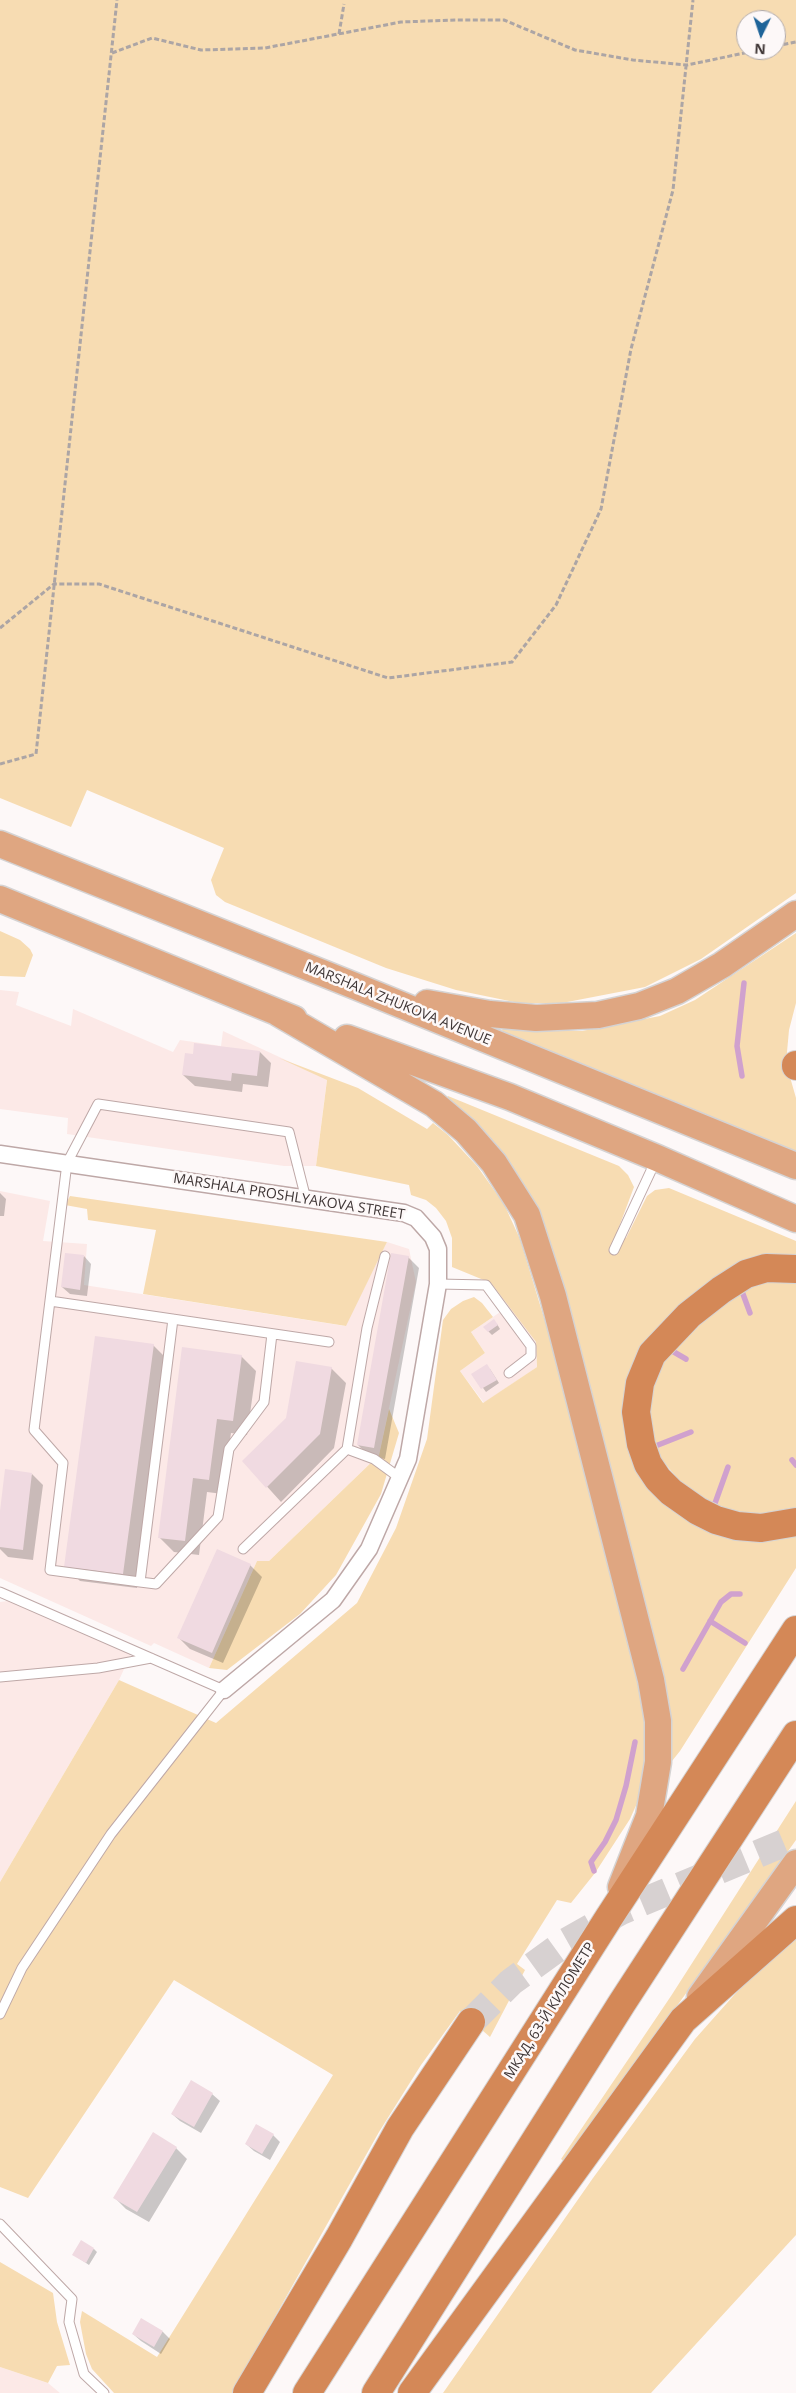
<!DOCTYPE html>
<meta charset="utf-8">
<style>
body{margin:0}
#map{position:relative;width:796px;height:2393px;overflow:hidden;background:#fdf8f8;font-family:"Open Sans",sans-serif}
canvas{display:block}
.north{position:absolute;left:736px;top:10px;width:50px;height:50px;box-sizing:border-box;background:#fdf8f8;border:1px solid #b1aaaa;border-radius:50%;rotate:184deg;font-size:14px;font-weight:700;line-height:20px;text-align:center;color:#3f3636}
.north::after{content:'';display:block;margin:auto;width:18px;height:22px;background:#1f6499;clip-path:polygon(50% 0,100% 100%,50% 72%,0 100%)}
</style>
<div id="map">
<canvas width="796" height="2393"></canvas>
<div class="north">N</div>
</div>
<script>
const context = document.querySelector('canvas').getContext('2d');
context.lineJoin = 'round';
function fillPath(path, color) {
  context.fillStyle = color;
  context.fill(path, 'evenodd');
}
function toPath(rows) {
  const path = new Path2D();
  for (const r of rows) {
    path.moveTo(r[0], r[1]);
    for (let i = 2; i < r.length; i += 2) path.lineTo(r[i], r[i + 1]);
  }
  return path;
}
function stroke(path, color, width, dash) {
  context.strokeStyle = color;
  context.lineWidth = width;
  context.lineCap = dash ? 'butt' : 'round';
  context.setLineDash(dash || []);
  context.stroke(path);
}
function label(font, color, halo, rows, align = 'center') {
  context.font = font + ' "Open Sans",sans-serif';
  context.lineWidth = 5;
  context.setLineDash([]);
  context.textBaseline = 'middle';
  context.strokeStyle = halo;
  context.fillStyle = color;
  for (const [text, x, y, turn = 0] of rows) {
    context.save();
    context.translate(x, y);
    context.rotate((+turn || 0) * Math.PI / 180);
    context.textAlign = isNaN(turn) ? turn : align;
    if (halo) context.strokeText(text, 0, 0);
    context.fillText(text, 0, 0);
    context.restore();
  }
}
fillPath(toPath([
 [0,990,19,992,16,1005,71,1026,73,1009,173,1052,180,1040,221,1046,223,1031,327,1079,316,1166,284,1166,67,1134,68,1118,0,1109],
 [0,1191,50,1201,43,1241,87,1244,84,1285,345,1326,387,1242,409,1249,416,1282,379,1455,269,1561,257,1561,209,1668,154,1643,151,1646,0,1578],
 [509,1306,536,1342,537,1367,484,1403,460,1371,485,1353,471,1332],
 [8,1601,131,1654,119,1680,0,1882,0,1602],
 [0,2367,48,2383,60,2393,0,2393]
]), '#fce9e7');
fillPath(toPath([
 [0,0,796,0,796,893,701,959,645,987,562,1003,519,1003,456,990,386,968,225,902,216,895,211,880,224,848,87,790,71,827,0,798],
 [746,20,776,20,776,50,746,50],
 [0,931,20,940,30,949,33,955,25,977,0,976],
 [796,933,796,1003,789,1030,787,1052,788,1070,796,1098,796,1155,502,1031,504,1025,541,1030,582,1031,660,1016,695,1000],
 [279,1058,358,1088,427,1129,433,1123,448,1135,477,1166,504,1204,520,1239,565,1387,647,1717,648,1751,638,1801,630,1819,595,1873,571,1903,557,1900,517,1964,525,1970,490,2037,460,2011,421,2065,379,2132,232,2393,114,2393,92,2369,86,2354,80,2322,82,2311,157,2357,333,2075,174,1980,28,2198,0,2187,0,1882,119,1680,216,1723,357,1603,396,1528,427,1439,443,1320,451,1309,463,1301,474,1297,482,1303,493,1317,471,1332,485,1353,460,1371,483,1403,537,1367,536,1342,491,1283,452,1267,452,1238,446,1221,436,1208,426,1200,411,1195,409,1185,316,1166,327,1080],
 [448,1096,619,1166,628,1175,634,1187,616,1235,626,1238,647,1196,655,1190,669,1188,796,1241,796,1257,644,1349,651,1487,796,1534,796,1568,680,1751,672,1761,565,1300,446,1100],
 [70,1196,387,1242,346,1326,143,1294,156,1230,88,1220,87,1209,65,1205],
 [762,1279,796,1279,796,1514,784,1518,728,1513,698,1497,678,1479,662,1460,652,1437,648,1406,652,1385,662,1359,694,1321],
 [389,1409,399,1433,381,1494,336,1575,300,1614,227,1670,209,1668,257,1561,269,1561,379,1455],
 [796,1801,796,1840,565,2162,561,2159,671,1996],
 [796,1938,796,2235,651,2393,443,2393,593,2178,695,2039,735,1994,777,1953],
 [0,2262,53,2293,57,2322,70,2365,57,2366,48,2383,0,2367]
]), '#f7dcb2');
fillPath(toPath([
 [260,1052,271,1063,268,1087,243,1084,242,1092,195,1086,183,1075],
 [0,1193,6,1199,4,1216,0,1216],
 [84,1256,91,1264,87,1296,70,1294,62,1287],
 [408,1257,419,1268,385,1459,369,1456,358,1445],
 [497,1324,500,1329,492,1335,488,1331],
 [153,1345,168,1360,137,1588,80,1581,65,1566],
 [241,1356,256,1371,247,1435,231,1433,223,1494,207,1492,199,1555,174,1552,159,1537],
 [331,1368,346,1383,334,1448,281,1502,244,1461,287,1418],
 [490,1369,499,1383,486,1392,473,1374],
 [32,1474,43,1485,33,1560,8,1557,0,1549,0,1521],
 [217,1551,250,1565,262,1577,223,1663,190,1649,179,1638],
 [212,2094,220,2101,201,2133,180,2121,172,2114],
 [273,2135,280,2142,270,2160,254,2151,246,2144],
 [176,2148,187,2159,149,2222,126,2209,115,2198],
 [94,2249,97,2252,89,2265,74,2255],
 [142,2320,163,2332,170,2339,161,2354,141,2341,133,2334]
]), '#0003');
stroke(toPath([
 [742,1076,737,1046,744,983],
 [740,1286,750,1313],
 [667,1348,686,1359],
 [658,1445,691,1432],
 [792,1460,796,1465],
 [714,1506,728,1467],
 [710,1621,745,1643],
 [683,1669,721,1602,731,1594,740,1594],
 [594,1871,591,1862,605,1842,616,1820,626,1786,635,1742]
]), '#d0a1ce', 5.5);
fillPath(toPath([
 [194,1043,260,1051,257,1076,232,1073,231,1081,182,1075,185,1053,193,1054],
 [65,1253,84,1255,80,1290,61,1287],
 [391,1253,409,1256,374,1448,357,1445],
 [494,1319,498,1325,488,1332,483,1327],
 [95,1336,154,1344,123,1574,64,1567],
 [182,1347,242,1355,233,1421,217,1419,209,1480,193,1478,185,1541,158,1538],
 [296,1361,332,1367,320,1434,266,1488,242,1461,286,1418],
 [487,1364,497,1380,481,1389,471,1374],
 [5,1469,32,1473,23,1550,0,1547,0,1511],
 [217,1549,251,1564,212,1653,177,1638],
 [191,2080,213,2093,194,2127,171,2114],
 [256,2124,274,2134,262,2154,245,2144],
 [153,2132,177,2147,137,2212,113,2198],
 [81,2240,94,2248,86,2263,72,2255],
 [141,2318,163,2331,154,2347,132,2334]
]), '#f0dae1');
stroke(toPath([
 [471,2022,511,1982,566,1942,621,1911,796,1838]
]), '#d7d1d1', 28, [28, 14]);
const service = toPath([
 [614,1250,656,1160],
 [438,1284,486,1285,531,1346,531,1356,509,1373],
 [50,1301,329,1342],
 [173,1319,140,1582,50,1570,63,1463,34,1430,67,1163,98,1104,289,1132,306,1199],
 [347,1449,367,1328,385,1256],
 [243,1549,347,1449,374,1459,400,1478],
 [140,1582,156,1584,218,1517,229,1449,264,1402,272,1334],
 [0,1592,224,1690,111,1834,22,1968,0,2014],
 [0,1677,98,1668,151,1658],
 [0,2224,72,2299,69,2322,84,2374,104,2393]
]);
const minor = toPath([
 [0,1154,404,1213,416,1218,433,1237,438,1249,438,1284,408,1459,369,1549,333,1600,224,1690]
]);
const primary = toPath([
 [0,844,355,986,796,1166],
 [0,899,294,1019],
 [427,1003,490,1014,536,1018,598,1015,639,1006,677,991,722,965,796,914],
 [278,1013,434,1104,466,1131,494,1163,527,1215,553,1296,651,1680,658,1721,658,1762,649,1816,621,1887],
 [347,1038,510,1097,657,1158,796,1219],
 [700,1997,796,1863]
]);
const trunk = toPath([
 [796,1065,796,1066],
 [796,1269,766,1268,746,1274,721,1290,689,1315,652,1354,640,1383,636,1412,641,1444,648,1464,658,1479,671,1492,698,1511,716,1520,737,1526,761,1528,796,1522],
 [247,2393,339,2238,400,2128,471,2022],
 [307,2393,608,1919,796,1630],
 [376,2393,622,2003,796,1735],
 [412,2393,683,2020,796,1920]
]);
stroke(service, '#bea8a7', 11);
stroke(minor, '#bea8a7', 19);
stroke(primary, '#d5d3d3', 29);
stroke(trunk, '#d5d3d3', 30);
stroke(toPath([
 [339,34,344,4],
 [776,46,796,42],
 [112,53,152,38,201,50,265,48,401,22,456,20,504,20,575,50,633,60,687,65,759,50],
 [0,628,54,584,99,584,388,678,512,662,556,605,601,509,631,349,673,190,693,0],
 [0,764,36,754,117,0]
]), '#aca5a5', 3, [5, 2.5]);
stroke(service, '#fff', 9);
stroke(minor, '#fff', 16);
stroke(primary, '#dfa681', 26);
stroke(trunk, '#d48857', 28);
label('14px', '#3f3636', '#fdf8f8', [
 ["MARSHALA ZHUKOVA AVENUE",398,1004,22],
 ["MARSHALA PROSHLYAKOVA STREET",289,1197,9],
 ["МКАД, 63-Й КИЛОМЕТР",550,2011,-58]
]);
</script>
